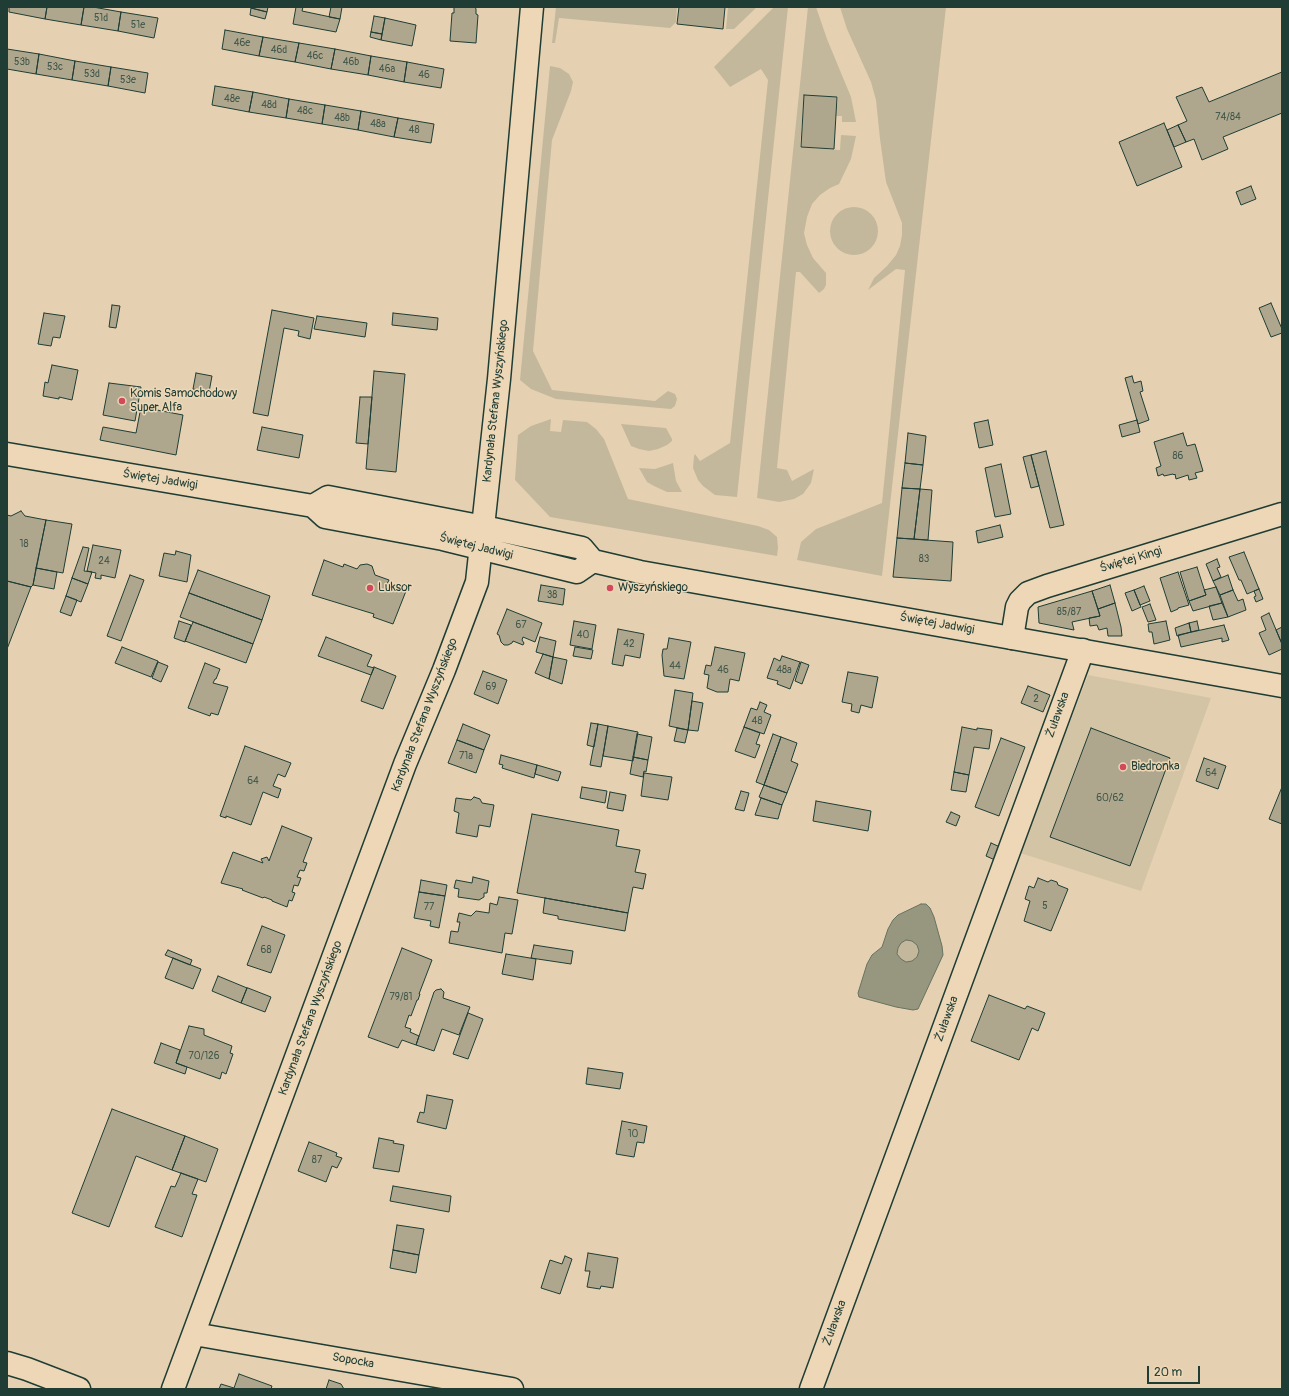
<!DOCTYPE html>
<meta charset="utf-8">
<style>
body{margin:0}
#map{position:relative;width:1289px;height:1396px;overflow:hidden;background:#e5d1b1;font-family:Pangolin,sans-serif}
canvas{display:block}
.frame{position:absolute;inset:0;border:8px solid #1f3d34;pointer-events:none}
.scale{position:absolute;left:1147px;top:1366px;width:53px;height:18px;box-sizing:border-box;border:2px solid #1f3d34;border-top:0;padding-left:5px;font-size:12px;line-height:14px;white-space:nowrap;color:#1f3d34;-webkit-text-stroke:3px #edd7b6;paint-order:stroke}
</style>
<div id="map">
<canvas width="1289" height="1396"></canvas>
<div class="frame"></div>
<div class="scale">20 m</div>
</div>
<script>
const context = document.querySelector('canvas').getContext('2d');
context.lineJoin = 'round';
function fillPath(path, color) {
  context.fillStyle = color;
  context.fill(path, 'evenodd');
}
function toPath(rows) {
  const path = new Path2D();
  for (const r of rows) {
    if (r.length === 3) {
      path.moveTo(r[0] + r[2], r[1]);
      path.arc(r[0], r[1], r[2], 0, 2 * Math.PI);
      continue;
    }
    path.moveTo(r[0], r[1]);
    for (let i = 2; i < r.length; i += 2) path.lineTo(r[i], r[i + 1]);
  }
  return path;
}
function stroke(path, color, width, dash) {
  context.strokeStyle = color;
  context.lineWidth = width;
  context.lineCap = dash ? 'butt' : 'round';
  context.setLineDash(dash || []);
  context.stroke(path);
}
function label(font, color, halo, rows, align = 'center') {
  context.font = font + ' Pangolin,sans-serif';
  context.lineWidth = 3;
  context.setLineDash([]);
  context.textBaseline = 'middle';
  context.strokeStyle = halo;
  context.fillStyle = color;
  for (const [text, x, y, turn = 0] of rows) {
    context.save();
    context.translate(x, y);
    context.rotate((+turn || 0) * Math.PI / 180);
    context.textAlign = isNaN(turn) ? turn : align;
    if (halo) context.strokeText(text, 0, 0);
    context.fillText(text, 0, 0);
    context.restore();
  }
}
fillPath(toPath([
 [1088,675,1211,698,1141,891,1020,853]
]), '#d4c4a6');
fillPath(toPath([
 [556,7,677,7,676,22,670,28,559,18,555,43,552,43],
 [728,7,757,7,734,29,726,29],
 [774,7,788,7,737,497,715,495,703,486,698,480,693,468,694,456,695,454,700,461,730,443,768,80,761,69,730,87,714,67],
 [808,7,816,7,827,39,851,97,856,122,842,122,842,116,836,116,838,97,804,95,800,147,840,150,841,135,856,136,851,159,839,184,830,188,820,195,812,204,807,217,804,233,807,245,813,258,826,273,826,285,824,289,819,293,800,272,796,272,777,468,787,470,792,481,814,469,811,483,803,494,794,499,779,502,757,498],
 [840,7,946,7,882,576,797,560,801,542,816,529,882,503,905,270,896,269,868,290,874,278,887,266,896,255,900,246,902,235,902,223,886,182,880,139,876,100,871,82,847,29],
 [550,66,560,68,569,74,573,82,571,91,552,140,533,351,552,390,655,401,668,391,675,394,677,399,675,406,671,409,556,399,531,389,520,380],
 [854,231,24],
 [551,419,550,431,561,432,563,420,587,422,596,429,604,439,628,499,758,526,769,530,777,537,778,548,777,556,550,517,515,480,518,435,531,426],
 [621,424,666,428,672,439,672,441,667,445,658,449,649,451,639,449,631,446],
 [673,463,676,481,682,492,667,492,654,486,647,482,639,468,655,469],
 [908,951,11]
]), '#c4b89c');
const water = toPath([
 [921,904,926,904,930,908,934,917,942,946,943,955,918,1009,913,1010,896,1007,859,997,858,993,867,964,872,955,882,947,888,929,893,920,898,915,921,904],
 [906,940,912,941,917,945,919,951,917,957,912,961,906,962,901,959,897,954,898,948,901,943,906,940]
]);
fillPath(water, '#97967f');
stroke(water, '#677261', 1);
const building = toPath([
 [9,7,47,7,45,19,9,12,9,7],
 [47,7,84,7,81,25,45,19,47,7],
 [84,7,93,7,121,12,118,31,81,25,84,7],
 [252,7,268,7,267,12,251,8,252,7],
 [296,7,303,7,302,11,340,19,336,32,293,24,296,7],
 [331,7,342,7,340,19,329,17,331,7],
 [454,7,475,7,476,9,476,14,478,15,476,43,450,41,452,13,454,13,454,7],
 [679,7,725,7,723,29,677,24,679,7],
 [251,8,267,12,265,19,250,15,251,8],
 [121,12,158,18,154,38,118,31,121,12],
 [374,16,385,18,382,34,371,32,374,16],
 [385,18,416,25,412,46,381,40,385,18],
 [225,30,263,37,259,56,222,49,225,30],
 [371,32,382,34,381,40,370,37,371,32],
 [263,37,299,43,295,62,259,56,263,37],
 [299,43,335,49,331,69,295,62,299,43],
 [7,49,39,54,36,74,7,69,7,49],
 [335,49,371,56,368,75,331,69,335,49],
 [39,54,75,61,72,80,36,74,39,54],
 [371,56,407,62,404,82,368,75,371,56],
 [75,61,111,67,108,86,72,80,75,61],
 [407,62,444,69,441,88,404,82,407,62],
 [111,67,148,73,145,93,108,86,111,67],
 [1282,72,1282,113,1223,137,1228,149,1202,160,1194,139,1186,142,1178,125,1187,121,1176,97,1202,87,1209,102,1282,72],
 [215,86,253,92,249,112,212,105,215,86],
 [253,92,289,99,286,118,249,112,253,92],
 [804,95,837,97,834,149,801,147,804,95],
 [289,99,325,105,322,124,286,118,289,99],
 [325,105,361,111,358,130,322,124,325,105],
 [361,111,398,118,394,137,358,130,361,111],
 [398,118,434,124,431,143,394,137,398,118],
 [1164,123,1182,167,1137,186,1119,142,1164,123],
 [1178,125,1186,142,1174,147,1167,130,1178,125],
 [1251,186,1256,199,1241,205,1236,192,1251,186],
 [1271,303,1282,329,1282,333,1271,337,1259,308,1271,303],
 [112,305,120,306,116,328,109,327,112,305],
 [272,310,314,318,310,339,298,336,299,331,284,328,268,416,253,413,272,310],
 [44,313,65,316,60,338,53,337,51,346,38,344,44,313],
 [393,313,438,318,437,330,392,325,393,313],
 [317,316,367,323,365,337,314,329,317,316],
 [52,365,78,370,72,400,59,397,59,399,43,396,45,382,48,383,52,365],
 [374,371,405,374,396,472,366,469,374,371],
 [196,373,212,376,209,392,193,389,196,373],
 [1132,376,1134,383,1141,381,1143,391,1140,392,1149,420,1138,424,1125,378,1132,376],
 [109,383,141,387,135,421,103,415,109,383],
 [360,397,372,397,368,444,356,443,360,397],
 [141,407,183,415,176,455,100,440,103,427,136,433,141,407],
 [988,420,993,445,979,448,974,423,988,420],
 [1137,420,1140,432,1122,437,1119,425,1137,420],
 [262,427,303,435,299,458,257,450,262,427],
 [908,433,926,436,923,465,905,463,908,433],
 [1183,433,1187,446,1195,444,1203,471,1195,473,1197,478,1189,480,1188,475,1176,479,1175,474,1174,475,1173,474,1164,476,1163,474,1158,476,1156,468,1161,466,1154,442,1183,433],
 [1046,451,1064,525,1050,528,1031,455,1046,451],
 [1031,455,1039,486,1031,488,1023,457,1031,455],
 [905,463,923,465,920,489,902,488,905,463],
 [1001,464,1011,514,995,517,985,468,1001,464],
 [902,488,920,489,914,539,897,538,902,488],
 [920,489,932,490,928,540,914,539,920,489],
 [21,511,25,516,46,520,33,585,31,587,7,581,7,515,11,516,21,511],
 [46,520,72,524,63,573,36,568,46,520],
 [1000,525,1003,537,978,543,976,531,1000,525],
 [897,538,953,542,951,581,893,577,897,538],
 [93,545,121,550,115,578,101,575,101,579,95,578,96,573,87,571,93,545],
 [83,547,89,548,84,571,92,572,88,584,72,578,83,547],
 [176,551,191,555,187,582,159,576,164,553,175,555,176,551],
 [1244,552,1259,589,1247,594,1241,580,1239,580,1229,557,1244,552],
 [1217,559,1220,567,1217,568,1221,577,1213,581,1206,564,1217,559],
 [324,560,343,567,344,564,357,569,360,565,367,564,372,566,375,575,389,580,387,584,406,591,393,624,373,617,374,614,312,595,324,560],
 [1197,567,1206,595,1189,601,1180,572,1197,567],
 [36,568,57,572,54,589,33,585,36,568],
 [198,570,270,596,262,620,189,593,198,570],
 [1178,572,1189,605,1178,608,1178,609,1171,612,1160,578,1178,572],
 [130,575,144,580,121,641,107,636,130,575],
 [1228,575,1233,590,1220,595,1213,581,1228,575],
 [72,578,88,584,81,602,66,596,72,578],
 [7,581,31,587,7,649,7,581],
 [541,585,565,589,563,605,538,601,541,585],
 [1110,585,1115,603,1098,609,1092,591,1110,585],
 [1144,586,1150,601,1140,605,1134,590,1144,586],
 [1216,587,1222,603,1193,611,1189,601,1206,595,1204,590,1216,587],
 [1259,589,1263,599,1256,602,1254,597,1256,596,1254,591,1259,589],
 [1134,590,1141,607,1132,611,1125,593,1134,590],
 [1233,590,1238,601,1243,599,1246,610,1228,617,1220,595,1233,590],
 [1092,591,1100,616,1072,622,1074,630,1039,623,1038,607,1092,591],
 [189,593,262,620,253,644,180,617,189,593],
 [66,596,77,600,71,616,60,612,66,596],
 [1115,603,1121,627,1122,636,1108,636,1107,628,1099,630,1097,625,1090,626,1089,618,1100,616,1098,609,1115,603],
 [1222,603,1228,617,1213,620,1209,606,1222,603],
 [1150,604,1156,620,1148,622,1142,607,1150,604],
 [507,609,542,623,535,642,523,637,522,640,524,643,523,645,513,641,512,643,508,645,504,645,501,642,499,635,497,634,507,609],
 [1269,613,1282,644,1282,649,1269,655,1259,633,1266,630,1261,617,1269,613],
 [179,621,191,625,185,642,174,638,179,621],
 [574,621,596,625,592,649,570,645,574,621],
 [1166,621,1170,640,1154,644,1152,632,1149,632,1148,624,1166,621],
 [1197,621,1199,630,1191,632,1189,623,1197,621],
 [193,622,253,644,246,663,185,641,193,622],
 [1189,623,1191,632,1177,636,1175,628,1189,623],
 [1224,625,1229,640,1222,642,1222,638,1181,647,1178,635,1224,625],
 [1282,627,1282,644,1276,630,1282,627],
 [618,629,644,634,640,658,625,655,623,666,612,664,618,629],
 [326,637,372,655,367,666,374,668,371,675,318,656,326,637],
 [540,637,556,641,553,657,536,652,540,637],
 [669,638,691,642,684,679,664,676,662,655,663,649,667,649,669,638],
 [122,647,158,661,151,677,115,663,122,647],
 [575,647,593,650,591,659,573,656,575,647],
 [715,647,745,653,739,681,730,679,728,692,717,692,707,688,709,675,704,674,706,665,711,666,715,647],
 [543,654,553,657,549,679,535,673,543,654],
 [782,656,800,662,790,689,777,684,778,681,767,678,774,658,780,661,782,656],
 [553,657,567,660,562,684,549,679,553,657],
 [158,662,168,666,161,682,152,678,158,662],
 [801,662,809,665,802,684,795,681,801,662],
 [205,663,220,669,216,679,215,679,213,683,228,687,218,715,211,713,210,716,188,708,205,663],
 [374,667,396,676,383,709,361,701,374,667],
 [483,671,507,680,498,704,474,694,483,671],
 [848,672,878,677,872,708,861,705,859,713,851,711,852,704,842,702,848,672],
 [1028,686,1050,695,1043,712,1021,703,1028,686],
 [675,690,693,693,688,730,669,726,675,690],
 [692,701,703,703,698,731,688,730,692,701],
 [760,702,767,705,764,712,771,715,764,734,744,727,751,708,757,710,760,702],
 [591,723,598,724,594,747,587,745,591,723],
 [463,724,490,735,484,750,457,740,463,724],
 [598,724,608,726,601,767,590,765,598,724],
 [608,726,638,732,633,761,603,756,608,726],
 [744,727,760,733,756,744,760,745,755,758,735,751,744,727],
 [962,727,977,730,977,728,992,730,989,749,974,747,969,775,954,772,962,727],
 [677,728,688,730,685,743,674,741,677,728],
 [1091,728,1170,758,1130,866,1050,837,1091,728],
 [637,734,652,737,648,760,633,757,637,734],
 [773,734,781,737,764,785,756,782,773,734],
 [781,737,797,743,791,761,798,764,787,793,764,785,781,737],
 [1001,738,1025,747,999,816,975,807,1001,738],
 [457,740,484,750,476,773,448,763,457,740],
 [245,746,291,763,285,777,278,774,273,786,281,789,278,798,263,792,251,825,226,816,226,818,220,816,245,746],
 [501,755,537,765,534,778,502,768,503,765,499,764,501,755],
 [633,757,648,760,646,772,644,771,643,777,630,774,633,757],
 [1204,758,1226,766,1218,789,1196,781,1204,758],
 [537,765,561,772,558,781,535,774,537,765],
 [954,772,969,775,966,792,951,790,954,772],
 [644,773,672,777,668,800,641,796,644,773],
 [764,785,787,793,782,805,759,797,764,785],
 [582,787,607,791,605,803,580,798,582,787],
 [1282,787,1282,824,1269,819,1282,787],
 [741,791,749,793,744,811,735,809,741,791],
 [610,792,626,795,623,811,607,808,610,792],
 [474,797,480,799,482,803,494,805,490,827,479,825,477,837,456,833,459,813,454,811,456,798,471,800,474,797],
 [761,798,782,805,778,819,755,815,761,798],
 [816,801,871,811,868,831,813,821,816,801],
 [951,812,960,816,956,826,946,822,951,812],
 [532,814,619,830,616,846,640,850,635,872,646,874,643,889,633,887,628,913,517,893,532,814],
 [282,826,312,838,303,862,307,863,304,871,300,870,297,877,301,878,298,886,294,885,292,892,295,893,292,901,289,900,287,907,272,901,272,900,264,897,263,898,242,890,243,889,221,883,233,852,263,863,261,859,267,857,269,861,282,826],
 [991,843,1000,847,995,860,986,856,991,843],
 [473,877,489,881,487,893,484,893,484,897,479,900,458,897,459,889,454,888,456,880,472,883,473,877],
 [1038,878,1048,882,1051,880,1057,882,1058,885,1068,889,1051,931,1024,921,1030,901,1025,899,1029,886,1034,888,1038,878],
 [421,880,447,885,445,896,419,892,421,880],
 [419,892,445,896,439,928,430,926,431,921,414,918,419,892],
 [499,897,518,900,512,934,505,933,502,953,449,943,451,931,458,932,460,922,457,922,459,913,471,916,476,911,489,913,490,903,497,905,499,897],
 [545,898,628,913,625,931,558,919,558,916,543,913,545,898],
 [262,926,285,935,271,973,247,965,262,926],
 [534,945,573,951,571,964,531,958,534,945],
 [402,948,432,960,419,994,420,994,418,1000,417,1000,411,1016,409,1015,405,1027,411,1029,410,1032,419,1036,416,1045,402,1040,398,1048,368,1037,402,948],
 [168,950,192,960,190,965,165,955,168,950],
 [506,954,536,959,533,980,502,974,506,954],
 [173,958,201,969,193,989,165,978,173,958],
 [218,976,247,988,241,1003,212,991,218,976],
 [247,988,248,988,271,997,265,1012,241,1003,247,988],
 [441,989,444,992,443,998,470,1007,459,1035,442,1029,434,1051,416,1045,434,992,436,990,441,989],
 [989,995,1025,1009,1027,1006,1045,1013,1038,1031,1032,1028,1019,1060,971,1041,989,995],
 [468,1013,483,1019,468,1059,453,1054,468,1013],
 [189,1026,204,1029,204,1035,232,1046,230,1053,233,1054,226,1074,222,1072,220,1079,176,1063,189,1026],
 [161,1043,180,1050,176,1063,187,1067,185,1074,154,1063,161,1043],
 [588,1068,623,1073,620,1089,586,1084,588,1068],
 [427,1095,453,1100,446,1129,417,1122,420,1112,424,1113,427,1095],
 [112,1109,185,1136,172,1170,136,1156,109,1227,72,1213,112,1109],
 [622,1121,647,1126,644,1143,637,1142,634,1157,616,1154,622,1121],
 [185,1136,218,1149,206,1182,172,1170,185,1136],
 [379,1138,394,1141,393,1143,404,1145,399,1172,373,1168,379,1138],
 [309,1142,337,1153,336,1156,342,1158,337,1168,332,1166,326,1182,298,1171,309,1142],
 [181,1173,198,1179,192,1194,197,1195,182,1237,155,1227,171,1186,175,1187,181,1173],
 [393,1186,451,1196,449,1212,390,1201,393,1186],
 [397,1225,424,1229,419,1255,393,1250,397,1225],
 [393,1250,419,1255,416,1273,390,1268,393,1250],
 [588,1253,618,1258,613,1288,601,1286,600,1289,587,1287,590,1271,585,1271,588,1253],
 [565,1256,572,1259,560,1294,541,1288,550,1260,562,1264,565,1256],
 [239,1374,272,1386,271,1389,219,1389,221,1384,234,1388,239,1374],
 [329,1380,341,1384,344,1389,326,1389,329,1380]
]);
fillPath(building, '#aea78e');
stroke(building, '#1f3d34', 1);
const minor = toPath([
 [1012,638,1017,607,1020,601,1028,593,1047,586,1282,514],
 [194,1334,512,1389],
 [7,1363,27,1369,79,1389],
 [173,1389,405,764,444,670,477,582,499,379,532,7],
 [811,1389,1083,650]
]);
const major = toPath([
 [7,454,313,506,325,517,443,539,577,572,593,561],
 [313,506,328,497,484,527,582,548,593,561,640,572,1282,686]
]);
stroke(minor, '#1f3d34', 25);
stroke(major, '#1f3d34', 25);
stroke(minor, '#edd7b6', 22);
stroke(major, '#edd7b6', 22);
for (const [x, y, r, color] of [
 [122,401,4,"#d1495b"],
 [370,588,4,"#d1495b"],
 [610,588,4,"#d1495b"],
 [1123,767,4,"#d1495b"]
]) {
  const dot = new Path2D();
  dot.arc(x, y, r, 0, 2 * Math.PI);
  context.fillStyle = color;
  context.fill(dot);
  stroke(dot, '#edd7b6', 1.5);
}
label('10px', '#43584a', null, [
 ["51d",101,18],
 ["51e",138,25],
 ["46e",242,43],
 ["46d",279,50],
 ["46c",315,56],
 ["53b",22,62],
 ["46b",351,62],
 ["53c",55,67],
 ["46a",387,69],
 ["53d",92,74],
 ["46",424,75],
 ["53e",128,80],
 ["48e",232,99],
 ["48d",269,105],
 ["48c",305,111],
 ["74/84",1228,117],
 ["48b",342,118],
 ["48a",378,124],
 ["48",414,130],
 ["86",1178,456],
 ["18",24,544],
 ["83",924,559],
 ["24",104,561],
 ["38",552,595],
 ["85/87",1069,612],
 ["67",521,625],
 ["40",583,635],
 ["42",629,644],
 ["44",675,666],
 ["46",723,670],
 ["48a",784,670],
 ["69",491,687],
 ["2",1036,699],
 ["48",757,721],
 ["71a",466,756],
 ["64",1211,773],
 ["64",253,781],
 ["60/62",1110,798],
 ["5",1045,906],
 ["77",429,907],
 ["68",266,950],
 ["79/81",401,997],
 ["70/126",204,1056],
 ["10",633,1134],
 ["87",317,1160]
]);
label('12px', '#1f3d34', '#edd7b6', [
 ["Komis Samochodowy",130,394],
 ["Super Alfa",130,408],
 ["Luksor",378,588],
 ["Wyszyńskiego",618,588],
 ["Biedronka",1131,767]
], 'left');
label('12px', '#1f3d34', '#edd7b6', [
 ["Kardynała Stefana Wyszyńskiego",496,401,-84],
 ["Świętej Jadwigi",160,480,9],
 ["Świętej Jadwigi",476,547,14],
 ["Świętej Kingi",1131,560,-17],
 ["Świętej Jadwigi",937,624,10],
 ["Kardynała Stefana Wyszyńskiego",425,715,-69],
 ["Żuławska",1058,715,-70],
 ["Kardynała Stefana Wyszyńskiego",311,1018,-70],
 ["Żuławska",947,1019,-70],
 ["Żuławska",835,1323,-70],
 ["Sopocka",353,1361,10]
]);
</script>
